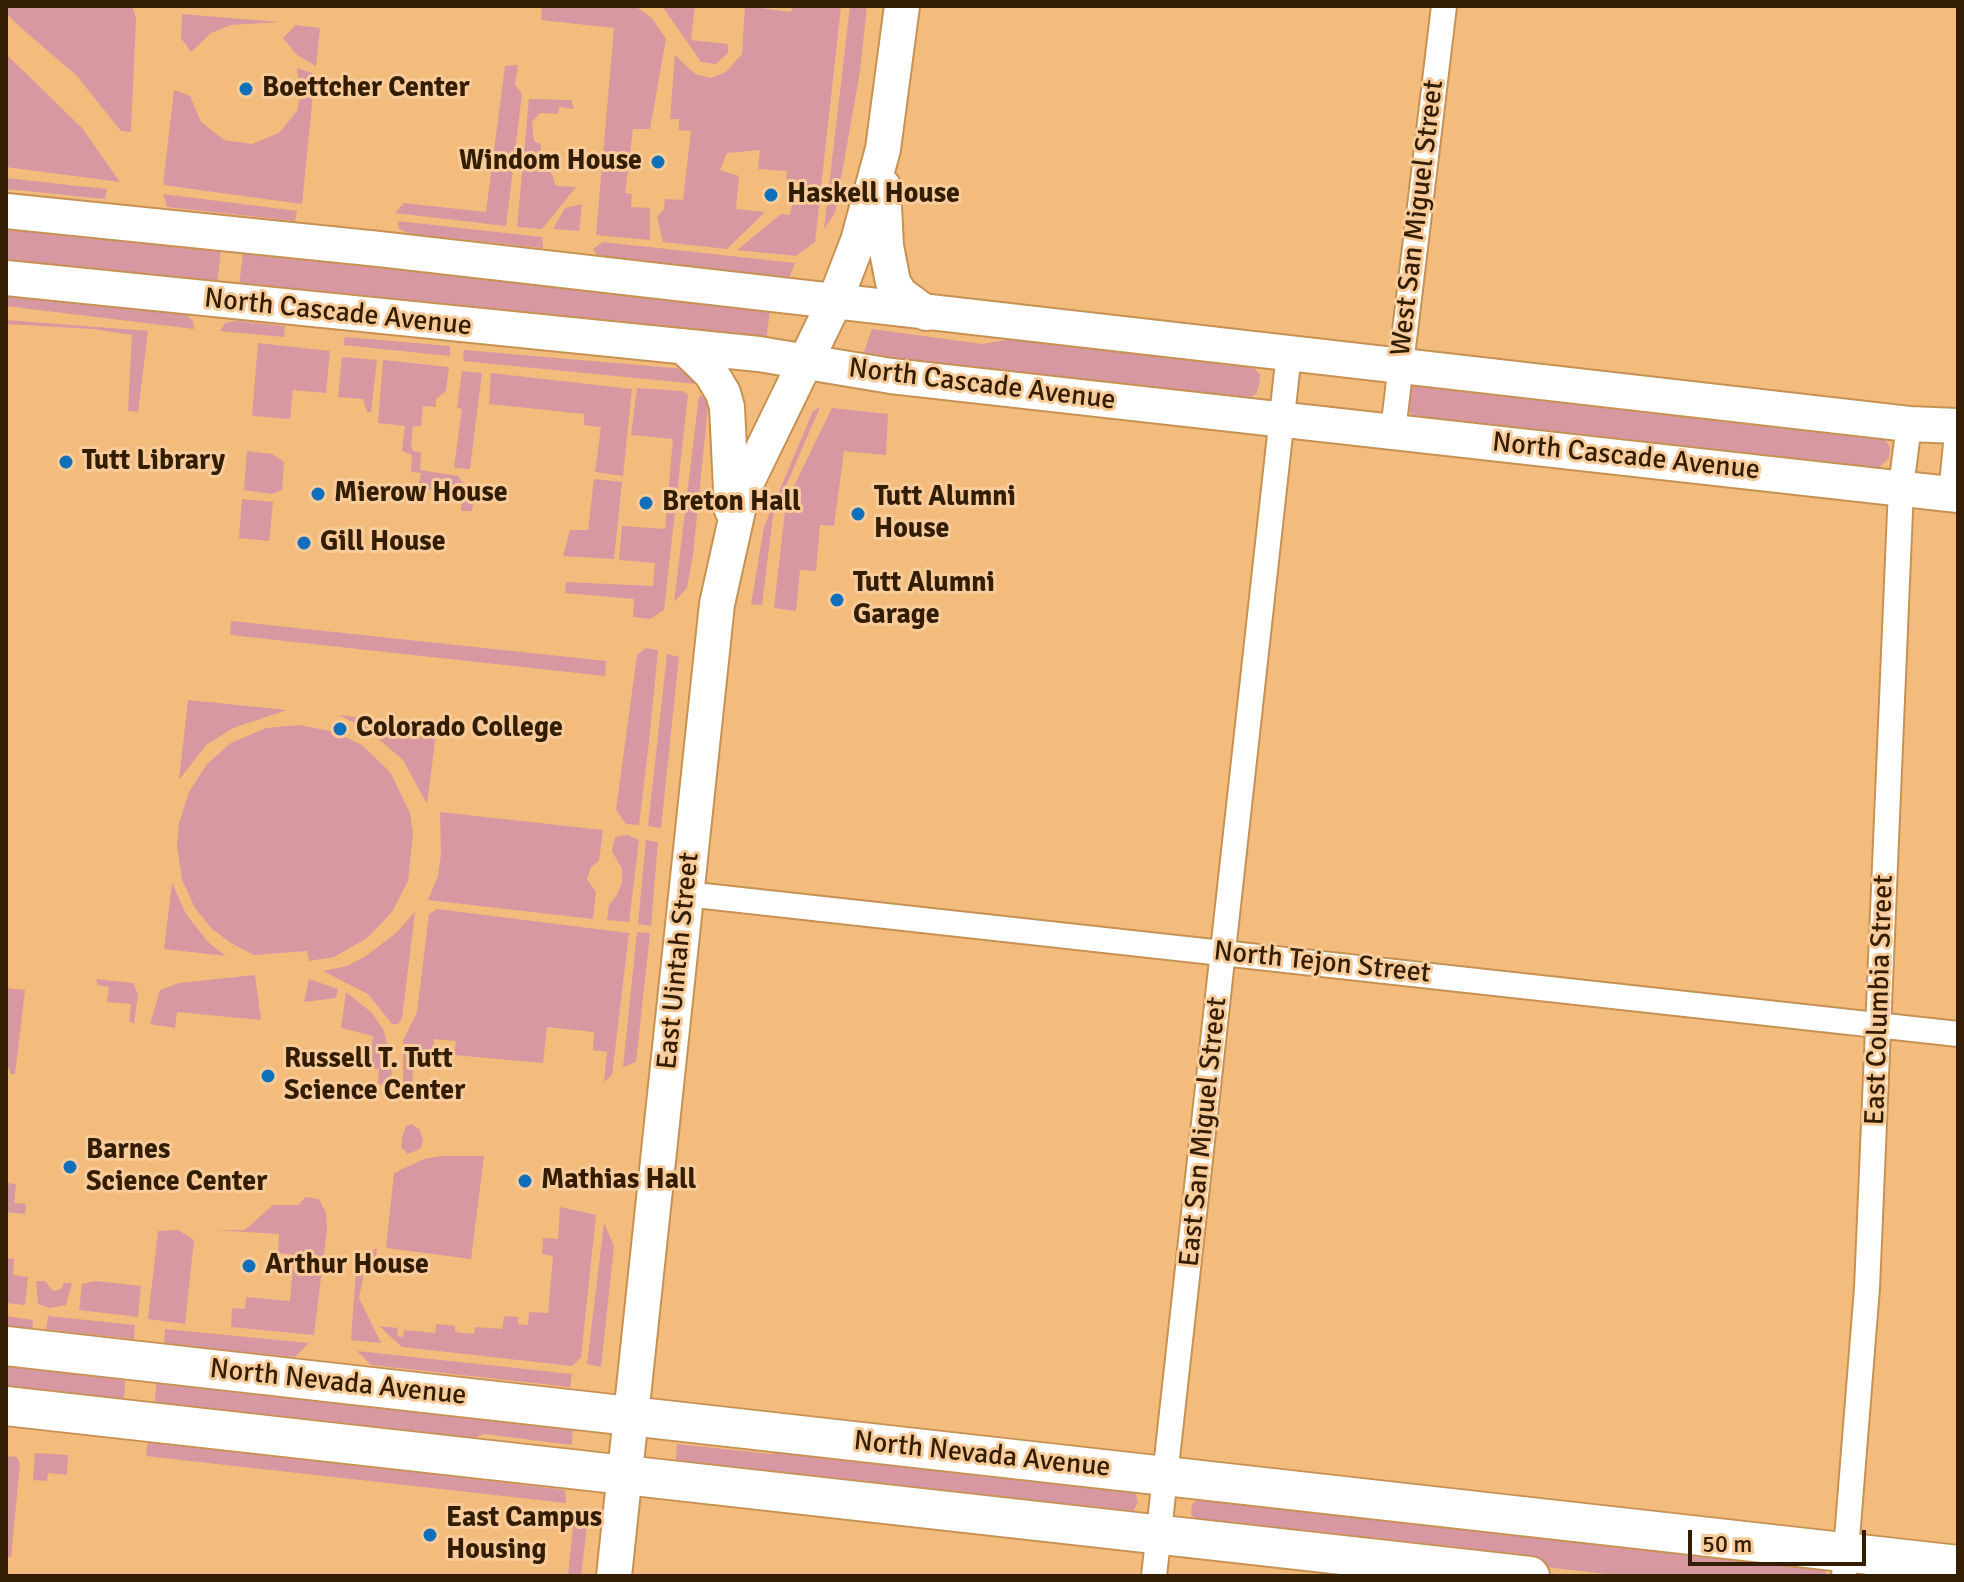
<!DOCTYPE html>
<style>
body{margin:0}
#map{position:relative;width:1964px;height:1582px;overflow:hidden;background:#f3bc7d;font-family:Signika,sans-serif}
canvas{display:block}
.frame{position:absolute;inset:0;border:8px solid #331e04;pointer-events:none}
.scale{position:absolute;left:1688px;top:1530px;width:178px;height:36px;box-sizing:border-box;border:4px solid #331e04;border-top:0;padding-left:10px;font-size:24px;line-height:28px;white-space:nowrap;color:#331e04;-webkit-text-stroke:6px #f8cc9a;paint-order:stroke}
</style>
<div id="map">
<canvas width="1964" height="1582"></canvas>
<div class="frame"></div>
<div class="scale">50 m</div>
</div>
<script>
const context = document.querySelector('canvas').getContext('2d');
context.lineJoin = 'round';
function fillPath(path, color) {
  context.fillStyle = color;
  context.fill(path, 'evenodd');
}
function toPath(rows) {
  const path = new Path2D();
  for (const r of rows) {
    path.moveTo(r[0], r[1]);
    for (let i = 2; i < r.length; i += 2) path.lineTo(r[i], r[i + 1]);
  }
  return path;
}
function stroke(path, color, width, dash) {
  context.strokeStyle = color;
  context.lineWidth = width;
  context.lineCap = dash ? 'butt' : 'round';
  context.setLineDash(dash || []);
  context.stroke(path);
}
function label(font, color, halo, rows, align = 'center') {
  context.font = font + ' Signika,sans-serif';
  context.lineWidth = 6;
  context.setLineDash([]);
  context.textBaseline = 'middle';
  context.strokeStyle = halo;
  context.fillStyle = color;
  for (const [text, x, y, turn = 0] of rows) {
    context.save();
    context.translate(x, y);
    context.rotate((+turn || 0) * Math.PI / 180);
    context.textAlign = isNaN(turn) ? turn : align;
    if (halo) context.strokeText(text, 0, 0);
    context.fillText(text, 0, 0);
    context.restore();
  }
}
fillPath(toPath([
 [6,6,132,6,136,18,131,132,121,131,76,75,19,26,6,13],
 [542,6,635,6,652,18,666,39,650,129,633,129,625,193,632,194,631,207,650,208,650,240,596,235,614,28,541,20],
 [662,6,695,6,691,40,728,44,728,53,716,64,701,62],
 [745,6,791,12,793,6,841,6,815,242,796,256,737,250,781,214,790,215,792,205,805,205,806,185,786,184,787,171,758,169,760,150,727,153,720,170,739,176,736,209,765,212,727,249,663,242,657,217,664,209,665,199,683,200,691,131,679,130,679,119,670,119,675,55,695,74,710,78,726,72,742,54],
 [850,6,867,6,860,71,835,213,824,229],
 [182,14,279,22,231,25,211,33,191,52,181,38],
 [296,25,320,28,316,66,297,55,283,38],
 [6,54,82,128,120,182,6,167],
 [518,65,515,85,522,94,506,226,395,213,404,203,486,212,505,66],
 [297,68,315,74,302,204,163,185,174,90,190,96,201,122,224,140,252,144,279,133,297,111,300,97],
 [529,99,571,100,574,109,559,107,558,114,540,113,532,122,534,141,541,144,540,165,549,167,556,186,576,187,542,229,517,227],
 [6,178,107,189,105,199,6,189],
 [163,194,297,211,295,221,167,207],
 [582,204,579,231,553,229,565,208],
 [398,221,542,237,543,248,411,234,399,229],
 [6,225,221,249,217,286,6,263],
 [603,242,795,263,788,281,599,257,593,249],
 [243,253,770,309,766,343,239,287],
 [6,295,186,314,193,321,194,329,6,306],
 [6,320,148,331,138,412,128,411,132,335,93,329,6,324],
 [236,321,285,326,284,337,220,331,225,323],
 [872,329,982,344,1032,336,1248,361,1260,375,1259,385,1256,394,1245,400,862,358],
 [345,337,450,346,450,356,343,345],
 [258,343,330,351,326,393,293,390,290,419,252,416],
 [464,350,685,369,707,385,463,361],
 [342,357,377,360,371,412,367,412,363,399,338,397],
 [383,360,449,367,446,391,436,399,436,407,423,406,421,426,413,426,411,444,413,451,421,452,420,470,458,476,474,499,472,511,461,511,462,494,418,488,421,473,411,472,412,455,402,451,405,426,378,423],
 [462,371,482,373,470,469,454,468,462,409,457,408],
 [491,373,632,389,623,476,595,472,601,427,584,425,584,414,489,404],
 [1414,384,1884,437,1890,448,1889,458,1878,468,1865,470,1414,417,1407,409,1408,391],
 [637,388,682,391,688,395,664,610,650,619,633,617,634,599,565,593,566,582,653,586,655,563,619,560,622,526,665,529,673,439,631,435],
 [699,396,709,397,693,555,687,588,674,602],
 [820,407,773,516,762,605,751,604,764,527,813,411],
 [832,408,888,414,886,455,844,451,834,526,820,525,816,571,800,570,796,611,774,608,786,502],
 [247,451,272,454,284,462,282,490,272,494,244,490],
 [594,479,622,482,614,559,563,556,570,530,588,530],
 [242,499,273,502,269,541,239,538],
 [231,621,606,661,605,676,230,635],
 [646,648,658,650,649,742,639,825,626,824,616,810,637,655],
 [667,654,679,657,661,828,648,826],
 [188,700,287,710,233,728,206,745,179,780],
 [339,715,437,727,427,804,403,760,368,730],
 [300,725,335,732,362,745,390,772,410,813,413,833,408,881,392,912,367,938,334,957,309,961,307,951,254,955,231,943,211,928,195,908,182,880,177,845,179,823,189,792,207,764,231,743,266,728],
 [440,812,603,830,599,861,591,867,587,879,596,892,593,919,428,900,438,876,441,854],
 [628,835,639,840,629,922,607,920,609,905,617,895,622,882,622,869,612,851,615,837],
 [646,840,658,842,651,926,638,924],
 [172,883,186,914,209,943,226,956,164,949],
 [437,909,629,933,612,1075,604,1082,607,1052,593,1050,594,1032,547,1027,543,1063,454,1055,456,1041,434,1039,433,1050,415,1049,411,1092,403,1083,403,1041,417,1012,429,914],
 [415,912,402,1018,398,1024,392,1024,368,994,323,971,347,966,366,956,396,933],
 [637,932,650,933,636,1062,623,1067],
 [255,975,261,1020,177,1012,175,1028,150,1024,160,990,179,983],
 [96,979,133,983,138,994,134,1024,129,1021,131,1004,107,1002,109,987,98,985],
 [309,979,338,989,336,998,304,1002],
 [6,988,25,990,15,1074,11,1074,6,1062],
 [346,992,371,1012,383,1029,391,1055,392,1086,378,1084,379,1069,369,1068,373,1036,341,1028],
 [412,1124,420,1130,423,1141,420,1149,408,1154,401,1147,402,1137,406,1126],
 [441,1156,484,1156,471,1259,386,1248,394,1173,424,1159],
 [6,1183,16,1184,14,1203,26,1204,25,1214,6,1212],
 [305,1197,319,1199,326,1213,327,1229,314,1335,231,1327,232,1308,245,1309,246,1297,290,1301,294,1255,278,1253,279,1234,215,1230,245,1230,273,1205,299,1205],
 [560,1207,596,1215,581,1357,572,1366,402,1347,379,1326,398,1328,397,1336,403,1337,404,1330,435,1333,436,1324,455,1326,455,1332,474,1334,475,1327,502,1329,504,1316,518,1317,518,1324,528,1325,529,1312,548,1313,553,1256,542,1254,543,1238,558,1239],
 [604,1223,614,1246,601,1367,587,1364],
 [178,1230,194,1240,185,1324,148,1319,158,1231],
 [377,1248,376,1256,365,1267,359,1298,381,1343,351,1340,357,1258],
 [6,1258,14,1259,13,1275,28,1277,25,1305,6,1303],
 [36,1281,45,1281,53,1291,61,1289,64,1283,72,1283,66,1305,50,1308,38,1304],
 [95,1281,141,1286,138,1317,79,1310,82,1284],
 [6,1316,33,1320,32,1336,6,1333],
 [48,1316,135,1325,134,1339,46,1330],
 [165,1329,309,1343,295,1357,164,1345],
 [357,1351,572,1374,570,1387,371,1365],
 [6,1360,126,1373,123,1408,6,1395],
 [157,1377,573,1422,572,1445,484,1434,459,1444,154,1411],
 [148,1440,565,1490,566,1503,146,1456],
 [677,1444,771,1454,792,1446,1135,1491,1138,1502,1133,1512,1117,1517,675,1467],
 [35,1453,68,1455,67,1475,48,1473,47,1481,33,1480],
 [6,1456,17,1457,20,1464,11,1557,6,1557],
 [1202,1498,1825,1568,1826,1576,1624,1576,1214,1529,1199,1523,1191,1514,1192,1504],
 [575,1508,589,1510,581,1576,568,1576]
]), '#d798a1');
const minor = toPath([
 [1393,431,1444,6],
 [1951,494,1958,424],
 [686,894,1958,1034],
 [1154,1576,1289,353],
 [1844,1576,1867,1288,1901,488,1909,424]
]);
const secondary = toPath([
 [883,186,886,246,893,282,900,294,926,313],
 [6,211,379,249,1909,424,1958,426],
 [6,278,759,354,891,376,1958,495],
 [683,346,711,373,723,393,727,407,732,510],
 [614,1576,717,604,742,492,834,303,858,241,883,149,902,6]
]);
const primary = toPath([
 [6,1346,1958,1565],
 [6,1406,1530,1576]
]);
stroke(minor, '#c69254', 28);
stroke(secondary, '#c69254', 38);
stroke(primary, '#c69254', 42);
stroke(minor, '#fff', 24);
stroke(secondary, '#fff', 34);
stroke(primary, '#fff', 38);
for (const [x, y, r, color] of [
 [246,89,8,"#0e6fbb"],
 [658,162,8,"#0e6fbb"],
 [771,195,8,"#0e6fbb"],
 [66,462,8,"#0e6fbb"],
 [318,494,8,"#0e6fbb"],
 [646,503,8,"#0e6fbb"],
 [858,514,8,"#0e6fbb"],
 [304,543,8,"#0e6fbb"],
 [837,600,8,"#0e6fbb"],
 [340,729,8,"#0e6fbb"],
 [268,1076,8,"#0e6fbb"],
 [70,1167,8,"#0e6fbb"],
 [525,1181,8,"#0e6fbb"],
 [249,1266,8,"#0e6fbb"],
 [430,1535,8,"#0e6fbb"]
]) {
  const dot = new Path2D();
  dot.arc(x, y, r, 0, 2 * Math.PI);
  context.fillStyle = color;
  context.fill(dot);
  stroke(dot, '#f8cc9a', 3);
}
label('bold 28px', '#331e04', '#f8cc9a', [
 ["Boettcher Center",262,89],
 ["Windom House",642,162,"right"],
 ["Haskell House",787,195],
 ["Tutt Library",82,462],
 ["Mierow House",334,494],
 ["Tutt Alumni",874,498],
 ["House",874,530],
 ["Breton Hall",662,503],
 ["Gill House",320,543],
 ["Tutt Alumni",853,584],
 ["Garage",853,616],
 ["Colorado College",356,729],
 ["Russell T. Tutt",284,1060],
 ["Science Center",284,1092],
 ["Barnes",86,1151],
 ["Science Center",86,1183],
 ["Mathias Hall",541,1181],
 ["Arthur House",265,1266],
 ["East Campus",446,1519],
 ["Housing",446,1551]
], 'left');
label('28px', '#331e04', '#f8cc9a', [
 ["West San Miguel Street",1418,218,-83],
 ["North Cascade Avenue",338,313,6],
 ["North Cascade Avenue",982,385,7],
 ["North Cascade Avenue",1626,457,6],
 ["East Uintah Street",679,961,-84],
 ["North Tejon Street",1322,963,6],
 ["East Columbia Street",1880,1000,-88],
 ["East San Miguel Street",1204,1132,-84],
 ["North Nevada Avenue",338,1383,6],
 ["North Nevada Avenue",982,1455,6]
]);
</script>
